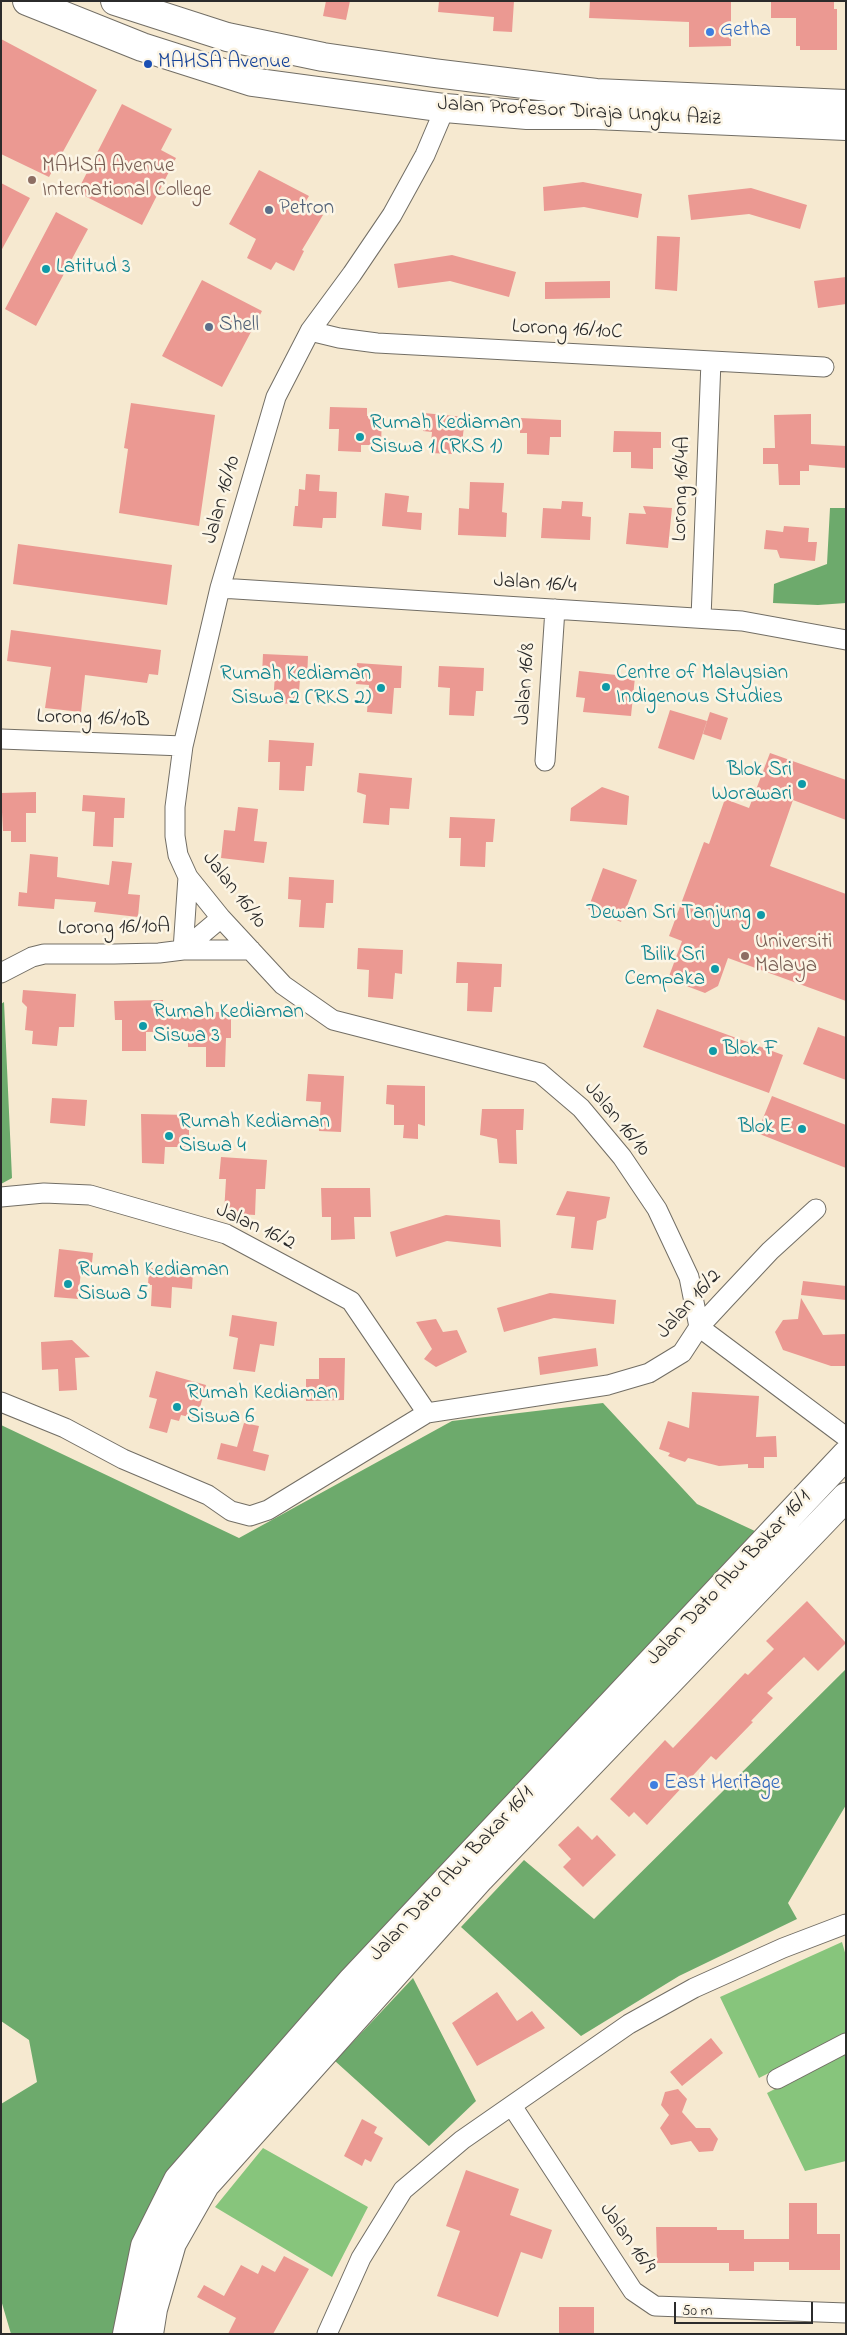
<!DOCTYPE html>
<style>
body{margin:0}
#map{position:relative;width:847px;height:2335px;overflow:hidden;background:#f6e9d0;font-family:"Indie Flower",sans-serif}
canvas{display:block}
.frame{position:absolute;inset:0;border:2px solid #2b2b2b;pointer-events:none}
.scale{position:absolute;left:674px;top:2302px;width:139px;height:22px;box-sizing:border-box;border:2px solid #2b2b2b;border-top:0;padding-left:6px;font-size:15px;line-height:18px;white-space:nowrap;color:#2b2b2b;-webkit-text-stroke:4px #fcf5e5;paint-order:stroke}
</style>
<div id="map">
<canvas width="847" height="2335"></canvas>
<div class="frame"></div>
<div class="scale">50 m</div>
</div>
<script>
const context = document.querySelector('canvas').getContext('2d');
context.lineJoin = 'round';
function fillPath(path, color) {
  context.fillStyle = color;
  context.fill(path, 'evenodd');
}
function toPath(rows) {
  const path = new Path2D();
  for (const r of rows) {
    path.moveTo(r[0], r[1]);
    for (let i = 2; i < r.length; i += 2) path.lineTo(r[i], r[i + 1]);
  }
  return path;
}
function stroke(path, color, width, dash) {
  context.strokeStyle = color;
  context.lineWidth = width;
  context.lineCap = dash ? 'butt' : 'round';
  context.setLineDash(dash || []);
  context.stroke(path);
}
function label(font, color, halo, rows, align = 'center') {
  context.font = font + ' "Indie Flower",sans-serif';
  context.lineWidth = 5;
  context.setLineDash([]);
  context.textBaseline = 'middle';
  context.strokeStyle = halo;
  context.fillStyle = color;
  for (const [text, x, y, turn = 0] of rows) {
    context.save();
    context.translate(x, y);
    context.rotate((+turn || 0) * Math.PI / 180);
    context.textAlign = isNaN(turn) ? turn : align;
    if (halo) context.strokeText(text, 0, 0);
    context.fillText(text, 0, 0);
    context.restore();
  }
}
fillPath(toPath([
 [842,1942,846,1956,846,2034,759,2078,720,1997],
 [846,2053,846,2161,805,2171,767,2093],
 [263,2148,368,2207,332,2277,215,2207]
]), '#87c57c');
fillPath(toPath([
 [830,508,846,508,846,603,818,605,773,603,774,584,827,564],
 [4,1002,12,1178,1,1184,1,1004],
 [603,1403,697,1504,757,1532,454,1859,114,2334,11,2334,1,2300,1,2104,37,2082,29,2040,1,2021,1,1425,239,1538,452,1421],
 [846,1669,846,1805,788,1903,797,1919,679,1976,581,2036,461,1927,524,1860,594,1919],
 [413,1978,476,2101,429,2146,335,2061]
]), '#6daa6c');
fillPath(toPath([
 [326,1,350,1,346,20,323,16],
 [439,1,514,1,512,32,493,31,494,17,438,12],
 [590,1,731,1,731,46,689,47,689,22,589,18],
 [771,1,834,1,834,9,837,9,837,50,800,50,800,46,796,46,796,18,771,18],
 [1,39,97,90,49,177,1,154],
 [122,104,172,129,161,150,176,158,142,225,77,192],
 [259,170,309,196,304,204,323,215,302,250,304,251,294,271,276,262,271,270,247,258,256,239,229,224],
 [583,182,642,194,638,218,584,207,544,211,543,187],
 [1,183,30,198,1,251],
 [751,188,807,205,800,229,749,214,691,220,688,195],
 [56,212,88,229,36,326,5,309],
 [657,236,680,237,677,291,655,289],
 [452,255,516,272,509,297,450,281,398,288,394,264],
 [846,277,846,304,818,308,814,281],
 [202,280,262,311,222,387,162,356],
 [610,281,610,298,545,299,545,282],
 [131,403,215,415,199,526,119,513,128,449,124,448],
 [330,407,367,408,367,416,382,416,381,445,361,445,361,452,338,451,339,429,329,429],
 [424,413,465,417,462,444,453,443,452,454,430,453,432,432,423,431],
 [811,414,811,444,846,446,846,468,809,465,809,471,800,471,800,485,779,485,778,464,763,464,763,448,775,448,774,415],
 [520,418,561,420,561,437,550,437,549,455,527,454,527,433,520,433],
 [614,431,661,432,661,448,653,448,653,469,631,468,631,452,613,452],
 [306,474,320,475,319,491,337,492,336,518,323,518,322,528,293,526,295,506,298,506,299,489,305,490],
 [470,482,504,483,502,512,507,513,506,537,458,535,459,508,469,509],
 [385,493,409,496,407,512,422,513,421,530,382,526],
 [562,501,583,502,582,516,591,517,590,540,541,538,543,508,561,509],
 [643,506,672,508,668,548,626,544,629,513,646,514],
 [784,526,809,528,808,542,817,542,815,561,780,558,777,550,764,549,766,530,783,532],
 [18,544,172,565,167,605,13,584],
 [11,630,161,650,158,675,149,674,147,683,85,675,81,712,45,708,51,667,7,661],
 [263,654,308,656,307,679,300,679,298,704,273,703,275,675,262,675],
 [357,663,402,666,401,688,394,688,392,714,367,712,369,685,356,684],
 [439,666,484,668,483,691,476,691,474,716,449,715,450,688,438,687],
 [579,671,635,677,631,716,583,712,585,698,576,697],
 [670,710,707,721,694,760,658,748],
 [710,712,728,718,721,740,703,734],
 [269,740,314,743,312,766,306,766,304,791,279,790,280,762,268,762],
 [770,753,846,780,846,820,793,800,770,866,846,894,846,1001,728,958,718,986,705,993,668,979,682,941,669,936,704,842,709,844,725,799,749,808],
 [359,773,412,778,409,809,390,808,389,825,363,823,366,795,357,792],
 [602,787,629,796,627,825,570,821,571,808],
 [36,792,36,813,26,813,26,842,11,842,11,831,3,831,1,793],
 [83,795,125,798,124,818,114,818,113,847,93,846,95,812,82,811],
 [238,807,258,809,254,841,267,842,264,863,221,858,224,830,235,831],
 [450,817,495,819,493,842,486,842,485,867,460,866,461,838,449,838],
 [30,854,58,857,57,877,109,885,112,861,132,863,128,894,140,895,138,917,94,912,96,902,55,899,54,909,18,906,19,892,27,893],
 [603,868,637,880,621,922,588,909],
 [289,877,334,880,333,903,326,903,324,928,299,927,301,900,288,899],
 [358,948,403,950,402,974,395,973,393,999,368,997,369,970,357,969],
 [457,962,502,964,501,987,494,987,492,1012,467,1011,468,983,456,983],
 [23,990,76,994,74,1027,59,1027,57,1046,32,1044,33,1031,25,1030,27,1007,22,1002],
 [163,1000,163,1012,231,1012,231,1038,226,1038,225,1067,206,1067,206,1047,188,1047,188,1031,146,1032,146,1051,122,1051,122,1020,115,1020,114,1001],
 [657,1009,783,1055,769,1093,643,1047],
 [818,1027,846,1037,846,1080,803,1064],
 [308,1074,344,1076,341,1132,319,1131,321,1102,306,1101],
 [387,1085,425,1086,425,1126,418,1124,418,1139,403,1138,404,1125,394,1125,394,1105,386,1104],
 [772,1096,846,1125,846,1168,757,1133],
 [52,1098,87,1100,85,1126,50,1123],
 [482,1109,524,1109,523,1130,516,1130,517,1164,499,1163,497,1139,480,1135],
 [141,1114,189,1115,189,1147,165,1147,164,1164,142,1163],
 [221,1157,267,1160,265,1189,256,1189,255,1215,224,1213,226,1179,219,1179],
 [321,1188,370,1188,371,1217,354,1217,355,1239,331,1240,331,1217,322,1217],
 [567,1191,610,1197,606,1218,597,1221,593,1250,571,1248,575,1217,556,1215],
 [446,1215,500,1220,501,1247,447,1241,396,1257,390,1232],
 [59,1249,93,1253,91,1272,81,1271,78,1299,54,1297],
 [149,1268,193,1271,192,1289,172,1287,171,1308,151,1306,152,1285,148,1285],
 [803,1281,846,1286,846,1300,801,1295],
 [550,1293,616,1300,614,1324,554,1318,504,1332,497,1308],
 [801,1298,823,1335,846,1334,846,1366,831,1366,783,1350,775,1332,783,1320,798,1319],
 [232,1315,277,1322,274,1346,260,1344,255,1372,233,1369,238,1338,229,1336],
 [436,1319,443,1332,457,1330,467,1352,436,1367,424,1359,432,1349,416,1322],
 [72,1340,90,1357,75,1358,77,1390,59,1391,58,1369,42,1370,41,1342],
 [596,1348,598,1366,540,1375,538,1357],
 [319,1358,345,1358,344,1400,306,1401,306,1379,319,1379],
 [156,1371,206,1385,197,1419,181,1415,179,1421,171,1419,167,1433,149,1428,157,1399,149,1397],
 [692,1392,759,1396,756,1437,776,1436,777,1457,764,1457,764,1468,748,1468,748,1464,719,1466,688,1458,685,1462,668,1456,670,1453,659,1449,668,1421,689,1428],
 [244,1423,259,1426,253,1451,269,1455,265,1471,217,1459,221,1443,237,1447],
 [807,1601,846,1643,818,1671,804,1657,767,1693,773,1698,751,1721,753,1722,716,1760,711,1756,647,1825,634,1812,629,1817,610,1799,665,1740,673,1748,745,1673,748,1675,774,1649,766,1641],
 [578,1826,592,1840,597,1835,616,1855,583,1887,563,1867,571,1859,558,1845],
 [497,1992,517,2021,532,2011,545,2028,477,2066,452,2023],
 [711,2038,723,2053,682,2086,670,2072],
 [678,2089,687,2099,682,2112,696,2128,710,2128,718,2139,713,2151,699,2152,691,2141,671,2145,660,2128,669,2115,661,2105,665,2092],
 [362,2119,377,2127,374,2133,383,2138,371,2162,365,2159,362,2166,344,2156],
 [466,2170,519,2189,510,2215,552,2230,542,2259,521,2252,498,2317,437,2296,460,2231,446,2226],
 [789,2203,817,2203,817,2234,840,2234,840,2270,789,2270,789,2262,754,2262,754,2271,729,2271,729,2263,657,2263,656,2227,717,2227,717,2230,744,2230,744,2239,789,2239],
 [284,2256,309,2269,273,2334,228,2334,236,2318,197,2297,204,2285,224,2296,241,2265,258,2274,262,2265,275,2272],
 [559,2307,594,2307,594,2334,559,2334]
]), '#eb9992');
const minor = toPath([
 [445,108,425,155,392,215,352,274,310,331,276,397,220,588,183,746,175,807,175,836,178,855,188,877,221,918,283,985,333,1020,540,1073,581,1108,622,1157,657,1209,689,1277,699,1327,846,1437],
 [310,331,339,338,377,343,824,367],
 [220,588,742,621,846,640],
 [701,618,711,361],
 [1,739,183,746],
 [545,761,555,609],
 [183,950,188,877],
 [183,950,221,918],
 [1,973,32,957,44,954,114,954,159,953,183,950,251,950],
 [1,1197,44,1193,90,1195,226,1234,351,1301,427,1413,268,1510,250,1516,231,1511,208,1495,123,1459,65,1428,1,1402],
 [427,1413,608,1385,649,1373,682,1353,699,1327,725,1299,770,1251,816,1209],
 [777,2079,846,2043],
 [512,2106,633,2291,655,2306,846,2313],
 [327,2334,361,2258,403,2190,462,2140,629,2024,694,1988,783,1948,846,1924]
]);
const secondary = toPath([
 [127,2334,145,2246,178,2180,353,1980,846,1455],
 [149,2334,153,2309,172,2243,205,2185,480,1878,846,1497]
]);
const primary = toPath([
 [27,1,142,47,252,82,445,108,527,115,595,115,846,126],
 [115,1,227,37,323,57,434,73,596,93,846,104]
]);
stroke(minor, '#726e65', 21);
stroke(secondary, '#726e65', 30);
stroke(primary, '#726e65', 30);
stroke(minor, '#fff', 19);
stroke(secondary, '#fff', 28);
stroke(primary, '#fff', 28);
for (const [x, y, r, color] of [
 [710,32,5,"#3f7fe0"],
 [148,64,5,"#1a4fb4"],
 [32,180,5,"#8d6e63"],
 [269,210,5,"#5c6f8a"],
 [46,269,5,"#0f9aa8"],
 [209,327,5,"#5c6f8a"],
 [360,437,5,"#0f9aa8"],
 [606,687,5,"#0f9aa8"],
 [381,688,5,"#0f9aa8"],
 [802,784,5,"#0f9aa8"],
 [761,915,5,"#0f9aa8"],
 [745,956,5,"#8d6e63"],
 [715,969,5,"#0f9aa8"],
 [143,1026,5,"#0f9aa8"],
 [713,1051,5,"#0f9aa8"],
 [802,1129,5,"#0f9aa8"],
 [169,1136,5,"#0f9aa8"],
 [68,1284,5,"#0f9aa8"],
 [177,1407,5,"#0f9aa8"],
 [654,1785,5,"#3f7fe0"]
]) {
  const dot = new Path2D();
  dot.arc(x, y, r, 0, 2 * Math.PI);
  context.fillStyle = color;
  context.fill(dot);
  stroke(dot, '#fcf5e5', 2);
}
label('21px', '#366cbe', '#fcf5e5', [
 ["Getha",720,32],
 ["East Heritage",664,1785]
], 'left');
label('21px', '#164399', '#fcf5e5', [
 ["MAHSA Avenue",158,64]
], 'left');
label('21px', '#2b2b2b', '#fcf5e5', [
 ["Jalan Profesor Diraja Ungku Aziz",579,113,3],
 ["Lorong 16/10C",567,331,3],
 ["Lorong 16/4A",683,489,-88],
 ["Jalan 16/10",223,500,-74],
 ["Jalan 16/4",535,585,4],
 ["Jalan 16/8",527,684,-86],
 ["Lorong 16/10B",93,720,2],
 ["Jalan 16/10",233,891,52],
 ["Lorong 16/10A",114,929,-1],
 ["Jalan 16/10",616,1120,50],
 ["Jalan 16/2",255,1228,25],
 ["Jalan 16/2",690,1305,-48],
 ["Jalan Dato Abu Bakar 16/1",730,1579,-47],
 ["Jalan Dato Abu Bakar 16/1",453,1875,-47],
 ["Jalan 16/9",626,2239,55]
]);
label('21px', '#785e54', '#fcf5e5', [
 ["MAHSA Avenue",42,168],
 ["International College",42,192],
 ["Universiti",755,944],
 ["Malaya",755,968]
], 'left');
label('21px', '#4e5e75', '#fcf5e5', [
 ["Petron",279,210],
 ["Shell",219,327]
], 'left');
label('21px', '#0d838f', '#fcf5e5', [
 ["Latitud 3",56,269],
 ["Rumah Kediaman",370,425],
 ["Siswa 1 (RKS 1)",370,449],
 ["Centre of Malaysian",616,675],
 ["Indigenous Studies",616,699],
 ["Rumah Kediaman",371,676,"right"],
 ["Siswa 2 (RKS 2)",371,700,"right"],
 ["Blok Sri",792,772,"right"],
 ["Worawari",792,796,"right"],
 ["Dewan Sri Tanjung",751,915,"right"],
 ["Bilik Sri",705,957,"right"],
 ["Cempaka",705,981,"right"],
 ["Rumah Kediaman",153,1014],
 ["Siswa 3",153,1038],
 ["Blok F",723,1051],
 ["Rumah Kediaman",179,1124],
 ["Siswa 4",179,1148],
 ["Blok E",792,1129,"right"],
 ["Rumah Kediaman",78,1272],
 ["Siswa 5",78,1296],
 ["Rumah Kediaman",187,1395],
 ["Siswa 6",187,1419]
], 'left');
</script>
